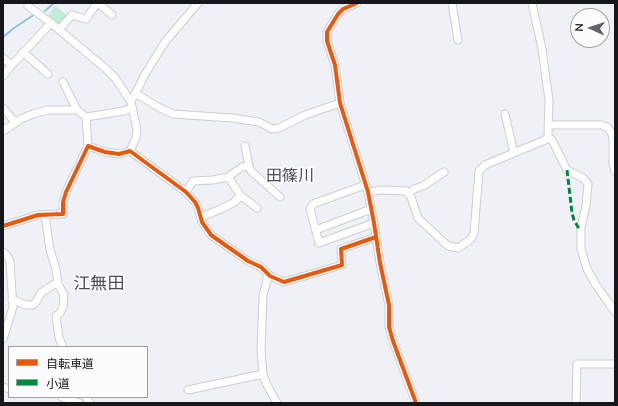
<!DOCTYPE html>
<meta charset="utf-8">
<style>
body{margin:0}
#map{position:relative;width:618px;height:406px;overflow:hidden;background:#f0f1f6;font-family:Mulish,"Noto Sans JP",sans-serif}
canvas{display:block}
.frame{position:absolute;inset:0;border:4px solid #16171b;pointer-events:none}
.legend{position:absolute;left:8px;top:346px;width:140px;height:52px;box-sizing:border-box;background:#fcfcff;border:1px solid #a0a0a4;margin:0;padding:5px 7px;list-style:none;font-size:12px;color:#16171b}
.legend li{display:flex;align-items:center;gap:8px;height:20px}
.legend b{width:20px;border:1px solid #a0a0a4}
.north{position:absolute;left:570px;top:8px;width:40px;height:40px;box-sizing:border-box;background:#fcfcff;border:1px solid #a0a0a4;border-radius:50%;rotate:273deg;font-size:11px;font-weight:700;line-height:16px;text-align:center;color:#16171b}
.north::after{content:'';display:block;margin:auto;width:14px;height:18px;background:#626368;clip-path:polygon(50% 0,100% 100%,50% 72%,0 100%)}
</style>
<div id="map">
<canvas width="618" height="406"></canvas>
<div class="frame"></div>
<ul class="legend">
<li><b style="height:5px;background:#e8590c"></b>自転車道</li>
<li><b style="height:5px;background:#00873e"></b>小道</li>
</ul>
<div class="north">N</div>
</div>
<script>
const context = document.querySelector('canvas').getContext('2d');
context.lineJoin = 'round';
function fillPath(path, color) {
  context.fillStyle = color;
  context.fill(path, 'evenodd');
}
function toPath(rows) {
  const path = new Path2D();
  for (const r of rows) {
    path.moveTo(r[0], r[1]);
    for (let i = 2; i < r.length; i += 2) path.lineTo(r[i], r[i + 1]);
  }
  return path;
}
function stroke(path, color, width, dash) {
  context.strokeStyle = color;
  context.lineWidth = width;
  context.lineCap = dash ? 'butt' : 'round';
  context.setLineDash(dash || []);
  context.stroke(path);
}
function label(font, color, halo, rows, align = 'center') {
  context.font = font + ' Mulish,"Noto Sans JP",sans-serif';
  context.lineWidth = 3;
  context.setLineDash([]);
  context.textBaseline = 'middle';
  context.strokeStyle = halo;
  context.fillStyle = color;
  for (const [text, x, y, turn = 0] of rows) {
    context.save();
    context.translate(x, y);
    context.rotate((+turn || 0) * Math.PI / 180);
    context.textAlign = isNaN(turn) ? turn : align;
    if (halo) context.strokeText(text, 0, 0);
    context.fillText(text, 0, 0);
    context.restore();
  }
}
fillPath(toPath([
 [55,6,67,15,60,25,48,16]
]), '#c0ebd6');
stroke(toPath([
 [45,11,54,3],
 [3,37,14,28,35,14]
]), '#88c4e2', 2);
const minor = toPath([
 [98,3,112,15],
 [357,3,343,9,338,14,327,32,327,41,335,65,340,103,368,192,374,223,380,263,389,305,389,327,393,341,416,403],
 [452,3,458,40],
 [28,6,51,23],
 [59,30,72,15,86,19,97,3],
 [23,52,48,74],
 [3,58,12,65,51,23,105,68,116,79,131,102,137,130,136,138,130,151],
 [3,76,12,65],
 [63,82,77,110],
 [135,93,158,107,173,114,232,118,259,122,272,129,279,128,305,115,340,103],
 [134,97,144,76,165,42,198,3],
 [3,108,15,122],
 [505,114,514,153],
 [86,117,88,146],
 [548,125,602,125,608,128,612,134,613,139,613,164,615,171],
 [3,131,21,119,33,114,48,110,77,110,86,117,124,111,132,108],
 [548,137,552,140,567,170,583,178,588,184,586,206,581,227,581,249,587,269,596,285,615,312],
 [245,146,249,166,251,171,280,197],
 [228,177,242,167,249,166],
 [365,185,313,204,310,209,319,243,374,223],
 [186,192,193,181,213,180,228,177,241,196,233,203,221,209,201,217],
 [368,192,382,190,406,191,411,197,418,218,448,246,458,248,471,239,474,233,479,171,485,165,545,140,548,137,549,100,542,49,532,3],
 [409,193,414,189,423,186,444,172],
 [241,196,257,208],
 [45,215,50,250,56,269,58,284,64,295,63,307,60,313,56,316,59,338,63,347],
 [3,226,38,215,63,214,63,202,66,192,88,146,105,152,119,154,130,151,186,192,195,202,198,208,202,222,211,235,248,261,261,267,270,276,284,282,342,265,341,249,376,237],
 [316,230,371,209],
 [3,252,8,257,10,262,13,307,3,339],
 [267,273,267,281,263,295,261,350,263,374,267,385,277,403],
 [12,299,25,305,33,305,36,302,41,293,53,285,58,284],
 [3,387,9,389],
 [188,390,263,374],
 [62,397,79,403],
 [86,397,90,403],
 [576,403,577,364,615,364]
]);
stroke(minor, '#cdced2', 9);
stroke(minor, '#fdfdfe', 7);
stroke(toPath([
 [567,170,572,213,574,220,578,227,581,227]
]), '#00873e', 3, [6, 3]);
stroke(toPath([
 [357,3,343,9,338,14,327,32,327,41,335,65,340,103,368,192,374,223,380,263,389,305,389,327,393,341,416,403],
 [3,226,38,215,63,214,63,202,66,192,88,146,105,152,119,154,130,151,186,192,195,202,198,208,202,222,211,235,248,261,261,267,270,276,284,282,342,265,341,249,376,237]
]), '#e8590c', 4);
label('16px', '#4b4d56', '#fcfcff', [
 ["田篠川",290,176]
]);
label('17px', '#4b4d56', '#fcfcff', [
 ["江無田",99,284]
]);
</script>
